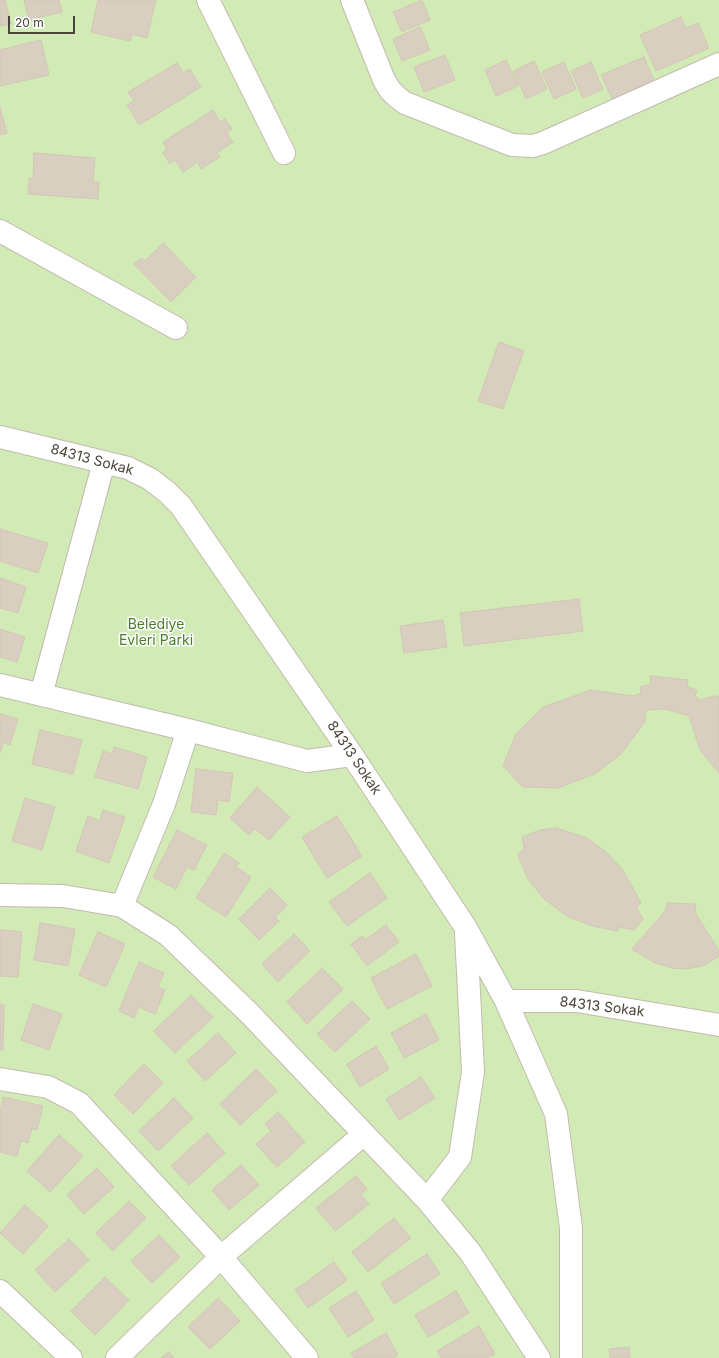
<!DOCTYPE html>
<style>
body{margin:0}
#map{position:relative;width:719px;height:1358px;overflow:hidden;background:#f6f3ec;font-family:Inter,sans-serif}
canvas{display:block}
.scale{position:absolute;left:8px;top:16px;width:67px;height:18px;box-sizing:border-box;border:2px solid #4b4439;border-top:0;padding-left:5px;font-size:12px;line-height:14px;white-space:nowrap;color:#4b4439;-webkit-text-stroke:3px #fff;paint-order:stroke}
</style>
<div id="map">
<canvas width="719" height="1358"></canvas>
<div class="scale">20 m</div>
</div>
<script>
const context = document.querySelector('canvas').getContext('2d');
context.lineJoin = 'round';
function fillPath(path, color) {
  context.fillStyle = color;
  context.fill(path, 'evenodd');
}
function toPath(rows) {
  const path = new Path2D();
  for (const r of rows) {
    path.moveTo(r[0], r[1]);
    for (let i = 2; i < r.length; i += 2) path.lineTo(r[i], r[i + 1]);
  }
  return path;
}
function stroke(path, color, width, dash) {
  context.strokeStyle = color;
  context.lineWidth = width;
  context.lineCap = dash ? 'butt' : 'round';
  context.setLineDash(dash || []);
  context.stroke(path);
}
function label(font, color, halo, rows, align = 'center') {
  context.font = font + ' Inter,sans-serif';
  context.lineWidth = 3;
  context.setLineDash([]);
  context.textBaseline = 'middle';
  context.strokeStyle = halo;
  context.fillStyle = color;
  for (const [text, x, y, turn = 0] of rows) {
    context.save();
    context.translate(x, y);
    context.rotate((+turn || 0) * Math.PI / 180);
    context.textAlign = isNaN(turn) ? turn : align;
    if (halo) context.strokeText(text, 0, 0);
    context.fillText(text, 0, 0);
    context.restore();
  }
}
fillPath(toPath([
 [0,0,719,0,719,1358,0,1358]
]), '#d2eab5');
const building = toPath([
 [0,0,5,0,11,24,0,26,0,0],
 [24,0,59,0,62,12,29,20,24,0],
 [98,0,156,0,147,38,132,34,130,41,91,32,98,0],
 [422,0,430,20,402,32,393,12,422,0],
 [681,17,686,28,698,23,709,48,656,71,640,35,681,17],
 [420,27,430,50,402,61,393,39,420,27],
 [41,40,49,75,0,86,0,50,41,40],
 [445,55,455,80,424,92,414,67,445,55],
 [644,57,656,85,614,103,601,75,644,57],
 [506,60,518,86,496,96,485,70,506,60],
 [534,61,547,89,526,99,513,71,534,61],
 [564,62,576,89,554,99,542,72,564,62],
 [591,62,603,89,583,98,571,71,591,62],
 [177,63,183,73,190,69,201,87,139,125,127,105,134,101,128,92,177,63],
 [0,107,7,133,0,135,0,107],
 [213,110,220,122,225,119,232,129,227,133,233,142,217,153,220,157,201,169,198,162,183,172,175,160,170,164,163,152,167,150,163,142,213,110],
 [34,153,95,158,93,182,99,182,98,199,28,194,29,178,33,179,34,153],
 [163,243,196,277,171,302,134,264,141,258,145,261,163,243],
 [499,342,524,351,503,409,478,401,499,342],
 [0,529,48,543,38,573,0,561,0,529],
 [0,578,26,587,18,613,0,608,0,578],
 [579,599,583,631,464,646,460,613,579,599],
 [443,620,447,647,404,653,400,626,443,620],
 [0,629,25,637,17,662,0,657,0,629],
 [650,676,688,680,687,687,697,690,695,696,700,700,715,696,719,696,719,773,700,750,689,716,665,709,646,710,644,723,621,754,595,774,558,788,523,787,503,766,516,734,543,707,591,690,634,696,641,693,640,687,651,684,650,676],
 [0,714,18,719,10,745,3,743,0,753,0,714],
 [40,730,82,740,73,774,32,764,40,730],
 [114,747,147,757,138,789,95,777,103,751,112,754,114,747],
 [196,769,233,773,229,802,218,800,216,815,191,812,196,769],
 [257,787,290,817,269,840,255,829,249,835,230,818,257,787],
 [25,798,55,807,42,850,12,841,25,798],
 [103,810,125,817,109,863,76,851,88,816,100,821,103,810],
 [337,816,362,856,327,878,302,837,337,816],
 [556,828,587,838,605,851,623,870,641,903,636,907,643,919,634,930,619,927,618,931,592,926,567,916,544,899,528,879,518,855,524,848,522,837,540,830,556,828],
 [177,830,207,845,194,870,187,867,176,889,153,877,177,830],
 [224,853,239,863,236,867,251,877,226,917,196,898,224,853],
 [370,873,387,898,347,926,329,902,370,873],
 [270,888,287,905,275,918,279,921,259,940,239,919,270,888],
 [667,903,695,904,696,914,719,951,719,956,705,965,687,969,672,968,653,962,632,949,666,910,667,903],
 [40,923,75,929,68,966,34,960,40,923],
 [386,925,399,942,367,966,351,944,362,936,365,940,386,925],
 [0,930,22,932,18,977,0,976,0,930],
 [98,932,125,944,106,987,79,975,98,932],
 [294,934,310,951,278,982,262,964,294,934],
 [416,954,432,986,387,1009,371,978,416,954],
 [139,962,164,973,158,987,165,990,155,1014,139,1007,134,1018,119,1011,139,962],
 [322,968,343,989,307,1024,287,1002,322,968],
 [191,995,213,1017,175,1053,154,1031,191,995],
 [352,1001,370,1019,335,1052,317,1034,352,1001],
 [0,1004,4,1005,3,1050,0,1050,0,1004],
 [33,1004,62,1014,49,1050,21,1040,33,1004],
 [426,1014,439,1040,404,1058,391,1033,426,1014],
 [218,1033,236,1053,205,1081,187,1061,218,1033],
 [376,1046,389,1069,360,1087,347,1064,376,1046],
 [144,1064,163,1083,133,1114,114,1095,144,1064],
 [256,1069,277,1091,240,1125,220,1104,256,1069],
 [421,1077,435,1098,399,1120,386,1099,421,1077],
 [3,1097,43,1106,37,1130,32,1128,28,1143,21,1141,17,1156,0,1152,0,1112,3,1097],
 [174,1098,193,1118,158,1151,139,1131,174,1098],
 [278,1112,305,1142,277,1167,256,1144,271,1131,265,1124,278,1112],
 [207,1133,225,1153,189,1185,171,1166,207,1133],
 [59,1135,83,1156,50,1192,27,1171,59,1135],
 [241,1165,259,1185,229,1210,212,1190,241,1165],
 [97,1168,114,1187,84,1214,67,1195,97,1168],
 [356,1176,367,1189,361,1194,369,1204,335,1231,316,1208,356,1176],
 [129,1201,146,1218,113,1251,96,1233,129,1201],
 [25,1205,48,1226,23,1254,0,1233,25,1205],
 [394,1218,411,1238,368,1272,352,1252,394,1218],
 [159,1235,180,1257,152,1283,131,1261,159,1235],
 [69,1239,89,1260,55,1292,35,1270,69,1239],
 [427,1254,440,1274,394,1304,381,1283,427,1254],
 [334,1262,347,1280,308,1308,295,1290,334,1262],
 [105,1277,129,1300,95,1335,71,1311,105,1277],
 [356,1291,374,1320,348,1337,329,1308,356,1291],
 [456,1291,469,1313,428,1337,415,1315,456,1291],
 [218,1298,240,1321,210,1349,188,1327,218,1298],
 [479,1326,495,1354,488,1358,441,1358,437,1351,479,1326],
 [386,1333,398,1355,393,1358,354,1358,351,1353,386,1333],
 [629,1347,630,1358,610,1358,609,1349,629,1347],
 [169,1352,174,1358,161,1358,169,1352]
]);
fillPath(building, '#d8cfc1');
stroke(building, '#d3c7b4', 1);
const minor = toPath([
 [208,0,284,153],
 [352,0,384,80,390,90,397,97,405,103,512,145,533,146,543,143,719,64],
 [0,231,176,328],
 [0,437,128,468,150,479,167,492,181,506,352,755,466,928,506,1001,577,1001,719,1025],
 [0,685,188,730,307,761,352,755],
 [41,695,104,462],
 [0,895,63,896,122,906,168,935,249,1013,427,1200,470,1252,539,1358],
 [122,906,164,804,188,730],
 [506,1001,556,1114,571,1228,571,1358],
 [0,1079,48,1087,79,1103,221,1257,307,1358],
 [427,1200,460,1157,473,1072,466,933],
 [0,1291,71,1358],
 [117,1358,221,1257,364,1134]
]);
stroke(minor, '#c2bbae', 24);
stroke(minor, '#fff', 22);
label('14px', '#4b4439', '#fff', [
 ["84313 Sokak",92,460,15],
 ["84313 Sokak",354,758,56],
 ["84313 Sokak",602,1007,7]
]);
label('14px', '#4a7f2a', '#fff', [
 ["Belediye",156,625],
 ["Evleri Parki",156,641]
]);
</script>
